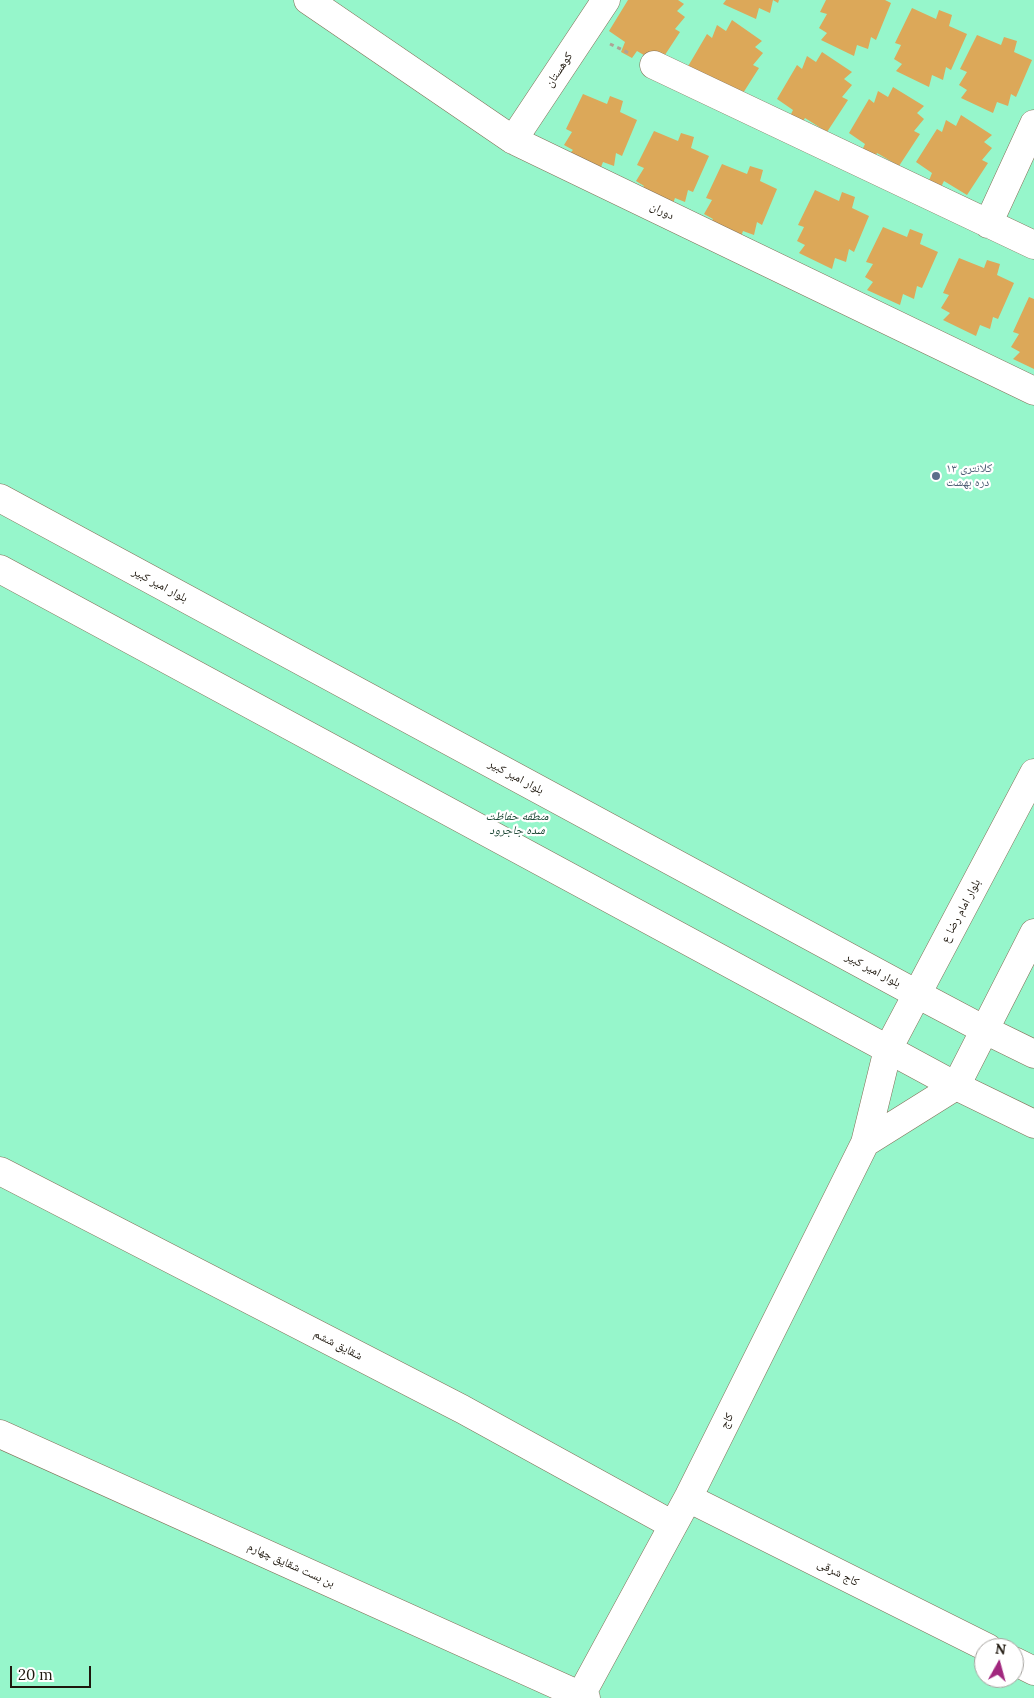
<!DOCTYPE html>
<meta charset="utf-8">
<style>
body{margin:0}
#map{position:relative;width:1034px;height:1698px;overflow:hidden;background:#fdf1e1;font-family:Lora,serif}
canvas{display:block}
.north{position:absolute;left:974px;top:1638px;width:50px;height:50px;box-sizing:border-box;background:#fff;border:1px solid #a5a29e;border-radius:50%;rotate:7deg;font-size:14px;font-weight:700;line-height:20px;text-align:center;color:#1e170d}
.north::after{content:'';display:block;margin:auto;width:18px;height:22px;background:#a1277e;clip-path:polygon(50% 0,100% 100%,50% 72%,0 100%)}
.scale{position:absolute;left:10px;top:1666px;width:81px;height:22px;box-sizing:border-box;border:2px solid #1e170d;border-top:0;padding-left:6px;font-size:15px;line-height:18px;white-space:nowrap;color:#1e170d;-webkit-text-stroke:4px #fff;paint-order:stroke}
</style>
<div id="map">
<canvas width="1034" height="1698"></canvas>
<div class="north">N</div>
<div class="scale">20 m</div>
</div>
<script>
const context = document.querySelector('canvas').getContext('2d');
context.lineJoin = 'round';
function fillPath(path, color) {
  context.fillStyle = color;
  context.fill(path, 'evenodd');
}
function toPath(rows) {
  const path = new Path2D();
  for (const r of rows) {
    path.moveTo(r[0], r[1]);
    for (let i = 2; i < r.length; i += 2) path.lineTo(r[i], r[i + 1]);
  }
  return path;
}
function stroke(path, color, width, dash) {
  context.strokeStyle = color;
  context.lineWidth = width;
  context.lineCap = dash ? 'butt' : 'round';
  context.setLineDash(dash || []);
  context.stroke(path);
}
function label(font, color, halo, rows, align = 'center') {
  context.font = font + ' Lora,"Noto Naskh Arabic",serif';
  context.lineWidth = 4.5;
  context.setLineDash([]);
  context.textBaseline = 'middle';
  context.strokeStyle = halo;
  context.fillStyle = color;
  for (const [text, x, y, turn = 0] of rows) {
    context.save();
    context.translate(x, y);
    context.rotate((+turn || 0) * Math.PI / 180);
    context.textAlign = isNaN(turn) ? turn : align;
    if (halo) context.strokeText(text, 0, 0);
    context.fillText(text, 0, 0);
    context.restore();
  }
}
fillPath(toPath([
 [0,0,1034,0,1034,1698,0,1698],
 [984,1648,1014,1648,1014,1678,984,1678]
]), '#96f6cb');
fillPath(toPath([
 [628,0,678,0,684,4,677,11,685,17,675,29,680,32,659,64,637,51,632,58,621,52,625,42,609,31],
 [726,0,779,0,778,3,773,0,770,13,759,8,756,19,723,4],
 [826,0,885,0,891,3,876,40,871,37,868,49,857,45,854,56,821,40,827,33,819,28,827,14,820,12],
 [912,8,936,19,939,10,952,15,949,26,967,34,951,70,946,67,943,80,932,75,929,87,896,71,902,64,894,59,901,45,895,43],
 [732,20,762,41,755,47,763,53,753,65,759,68,738,101,687,68,707,34,712,38,717,25,726,31],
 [977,35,1001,45,1004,37,1017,41,1014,52,1032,60,1016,97,1011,94,1008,106,997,102,993,113,961,98,967,90,959,85,967,72,960,69],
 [822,52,852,72,844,79,852,85,842,97,848,100,827,132,805,118,800,126,788,120,793,110,777,99,797,65,802,69,807,56,816,62],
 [893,87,924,106,917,113,924,119,914,131,920,134,899,166,877,153,872,161,860,154,865,144,849,133,869,99,874,103,878,91,888,97],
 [583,94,607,104,610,96,623,101,620,112,637,120,622,156,616,153,614,166,603,162,599,172,566,157,573,150,564,145,572,132,566,129],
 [961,115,992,135,984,142,992,148,982,160,988,163,967,195,944,181,940,189,928,183,932,173,916,162,937,129,942,132,946,120,956,126],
 [654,131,678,141,681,133,694,137,691,148,709,156,693,192,688,190,685,202,675,198,671,209,638,193,644,186,636,181,644,168,637,165],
 [722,164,747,174,750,166,763,170,760,181,777,189,762,225,757,222,754,235,743,231,739,242,707,226,713,219,704,214,712,200,706,198],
 [815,190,839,201,842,192,855,197,852,208,869,216,854,252,849,249,846,262,835,258,832,269,799,253,805,245,797,241,804,227,798,225],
 [883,227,907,237,910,229,923,234,920,244,938,252,922,288,917,286,914,299,903,294,900,305,867,290,873,282,865,277,873,264,866,262],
 [959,258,984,268,987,260,1000,264,997,275,1014,283,998,319,993,317,990,329,980,325,976,336,943,320,950,313,941,308,949,295,943,293],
 [1029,297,1034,299,1034,369,1013,359,1020,352,1011,347,1019,334,1013,332]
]), '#dca859');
const minor = toPath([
 [308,0,513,140,1034,391],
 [654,65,1034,245],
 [513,140,606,0],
 [988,224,1034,124],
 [865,1143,956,1086],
 [0,1171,462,1409,673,1525],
 [0,1434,586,1698],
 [688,1498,988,1648],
 [1014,1661,1034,1671],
 [581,1695,688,1498,865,1143,888,1049]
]);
const major = toPath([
 [0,498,917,994,985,1030,1034,1054],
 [0,569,956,1086,1034,1124],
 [888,1049,1034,773],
 [956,1086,1034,933]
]);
stroke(minor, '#837158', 29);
stroke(major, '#837158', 29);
stroke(toPath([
 [610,44,631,54]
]), '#ada295', 3, [4, 4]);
stroke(minor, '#fff', 28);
stroke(major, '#fff', 28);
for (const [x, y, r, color] of [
 [936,476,5,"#5c6f8a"]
]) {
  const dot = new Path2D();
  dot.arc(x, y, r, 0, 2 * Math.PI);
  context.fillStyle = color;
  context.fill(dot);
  stroke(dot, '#fff', 2);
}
label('12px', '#1e170d', '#fff', [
 ["کوهستان",559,70,-56],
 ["دوران",662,211,26],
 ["بلوار امیر کبیر",160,585,28],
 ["بلوار امیر کبیر",516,777,28],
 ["بلوار امام رضا ع",961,911,-62],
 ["بلوار امیر کبیر",873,970,28],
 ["شقایق ششم",338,1345,27],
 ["کاج",727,1421,-63],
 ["بن بست شقایق چهارم",291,1565,24],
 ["کاج شرقی",838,1573,27]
]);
label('12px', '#4e5e75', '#fff', [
 ["کلانتری ۱۳",946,469],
 ["دره بهشت",946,483]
], 'left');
label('italic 12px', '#1b4634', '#fff', [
 ["منطقه حفاظت",517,817],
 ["شده جاجرود",517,831]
]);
</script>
